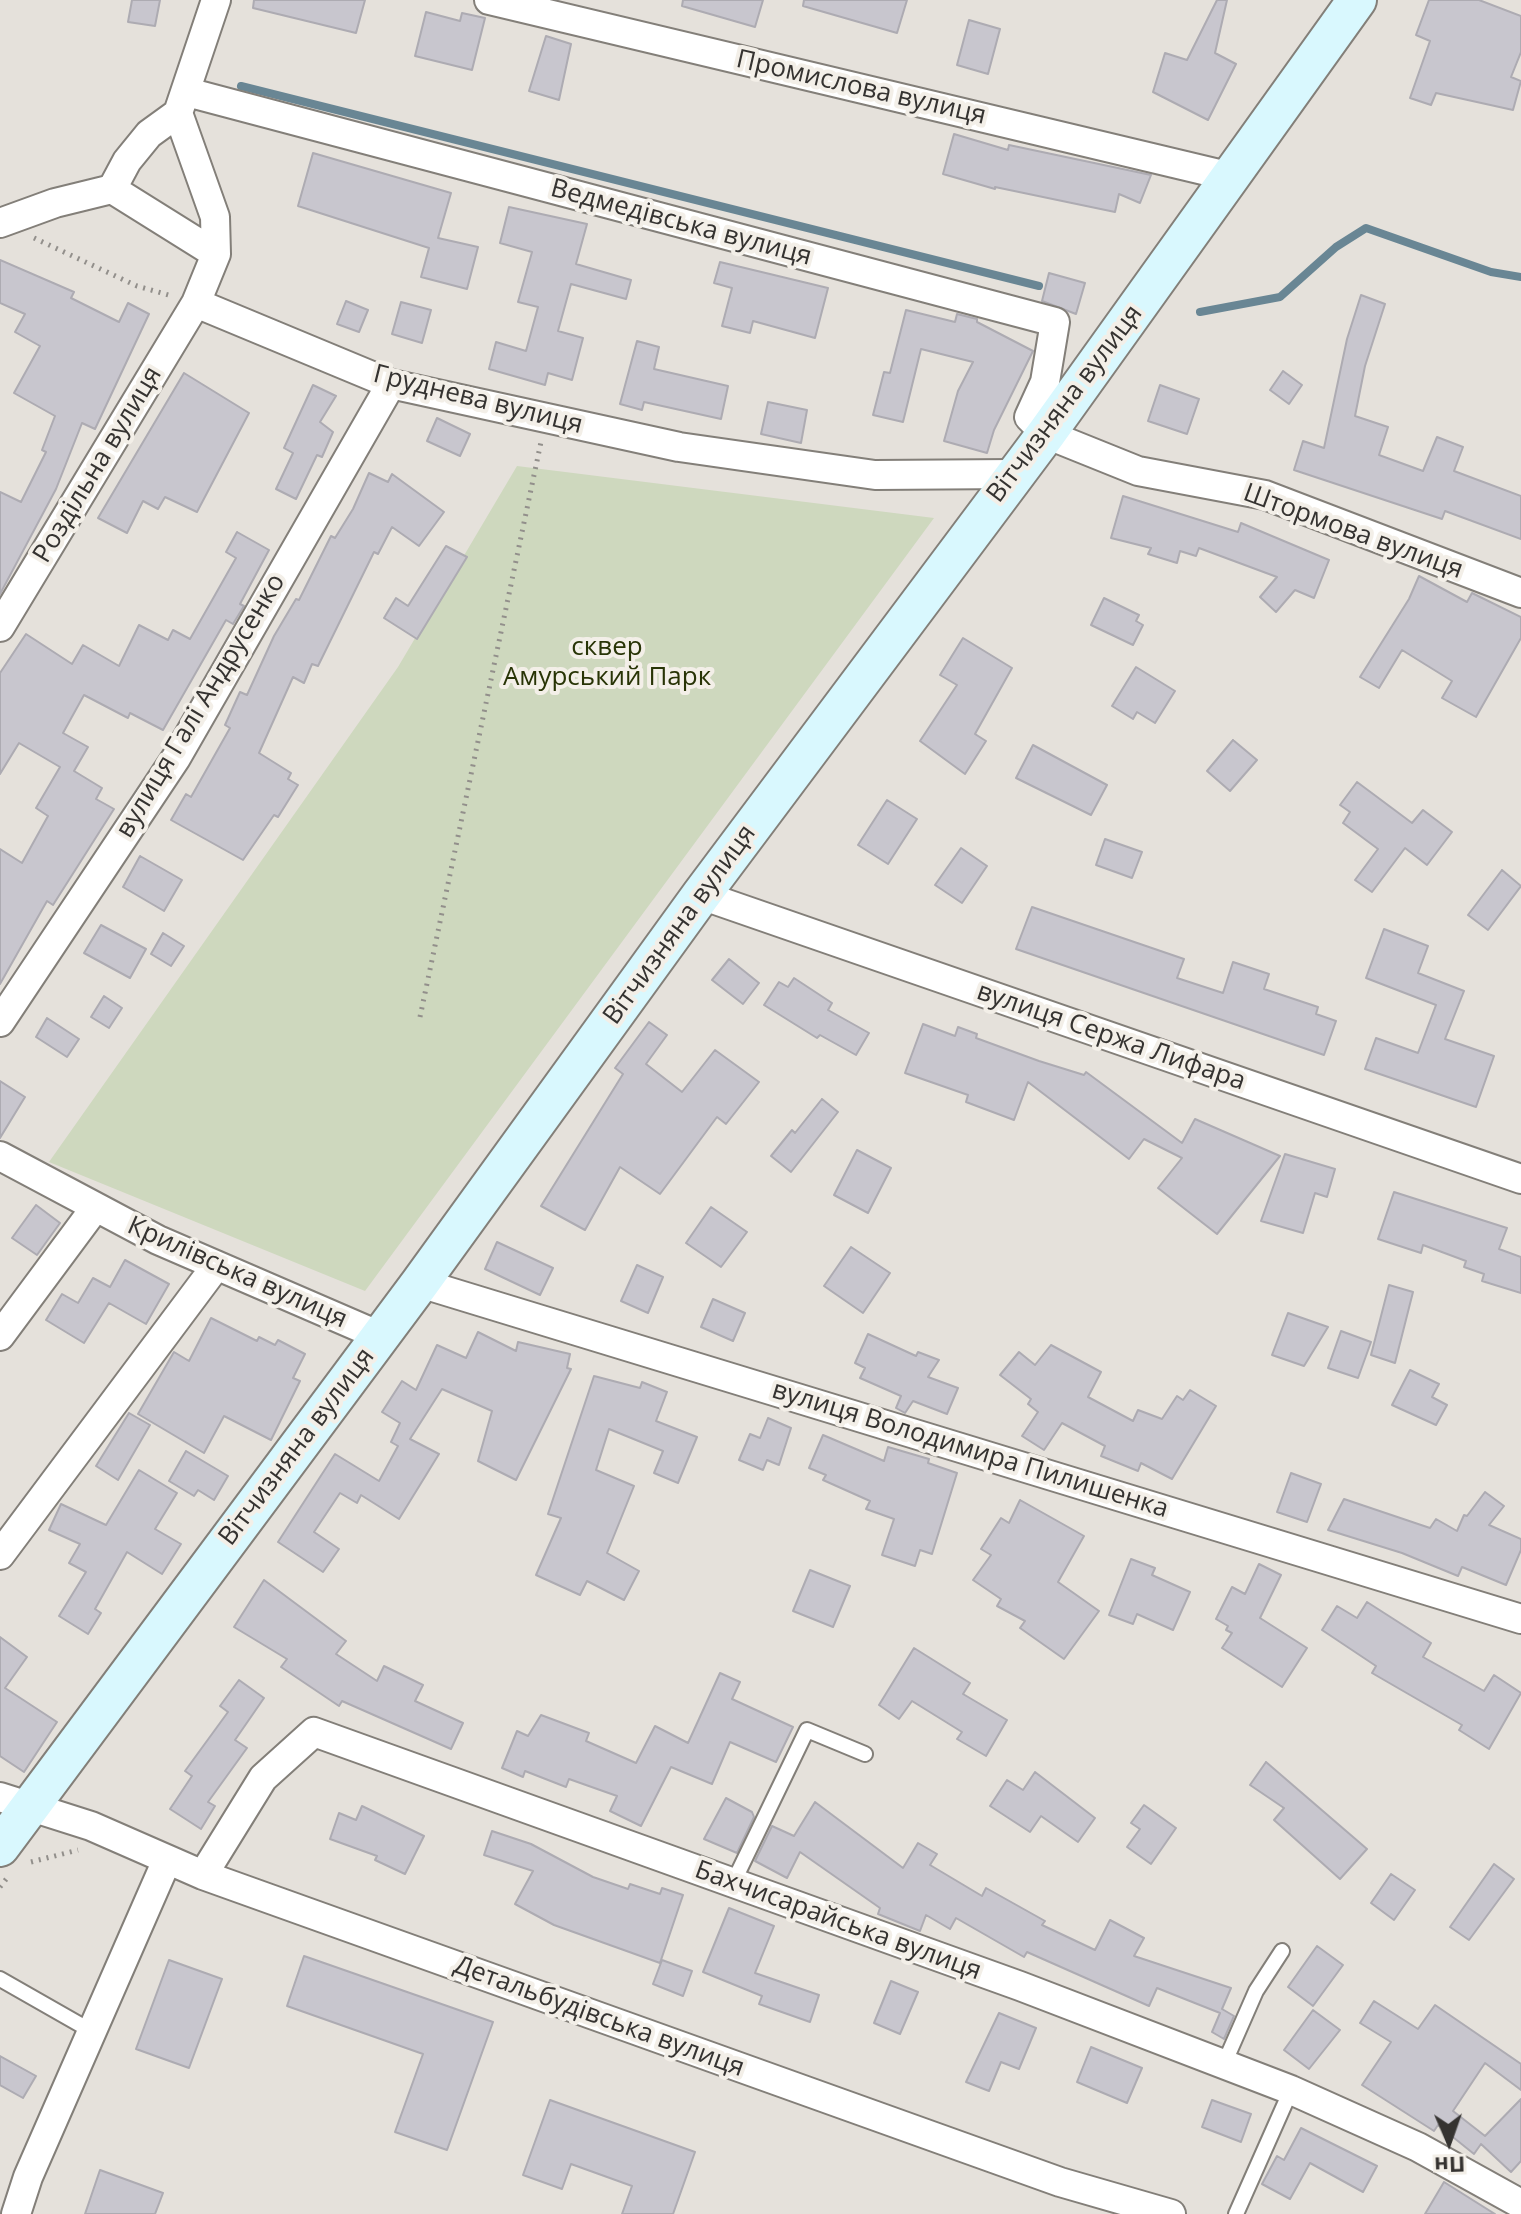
<!DOCTYPE html>
<meta charset="utf-8">
<style>
body{margin:0}
#map{position:relative;width:1521px;height:2214px;overflow:hidden;background:#e5e1db;font-family:"Open Sans",sans-serif}
canvas{display:block}
.north{position:absolute;left:1409px;top:2102px;width:80px;height:80px;-webkit-text-stroke:6px #f3efe8;paint-order:stroke;rotate:178deg;font-size:22px;font-weight:700;line-height:32px;text-align:center;color:#353331}
.north::after{content:'';display:block;margin:auto;width:28px;height:36px;background:#353331;clip-path:polygon(50% 0,100% 100%,50% 72%,0 100%)}
</style>
<div id="map">
<canvas width="1521" height="2214"></canvas>
<div class="north">Пн</div>
</div>
<script>
const context = document.querySelector('canvas').getContext('2d');
context.lineJoin = 'round';
function fillPath(path, color) {
  context.fillStyle = color;
  context.fill(path, 'evenodd');
}
function toPath(rows) {
  const path = new Path2D();
  for (const r of rows) {
    path.moveTo(r[0], r[1]);
    for (let i = 2; i < r.length; i += 2) path.lineTo(r[i], r[i + 1]);
  }
  return path;
}
function stroke(path, color, width, dash) {
  context.strokeStyle = color;
  context.lineWidth = width;
  context.lineCap = dash ? 'butt' : 'round';
  context.setLineDash(dash || []);
  context.stroke(path);
}
function label(font, color, halo, rows, align = 'center') {
  context.font = font + ' "Open Sans",sans-serif';
  context.lineWidth = 8;
  context.setLineDash([]);
  context.textBaseline = 'middle';
  context.strokeStyle = halo;
  context.fillStyle = color;
  for (const [text, x, y, turn = 0] of rows) {
    context.save();
    context.translate(x, y);
    context.rotate((+turn || 0) * Math.PI / 180);
    context.textAlign = isNaN(turn) ? turn : align;
    if (halo) context.strokeText(text, 0, 0);
    context.fillText(text, 0, 0);
    context.restore();
  }
}
fillPath(toPath([
 [517,466,934,518,365,1291,49,1162,398,667]
]), '#ced8be');
stroke(toPath([
 [241,86,1039,286],
 [1200,312,1280,297,1336,247,1366,228,1491,272,1521,277]
]), '#698694', 8);
const building = toPath([
 [132,0,160,0,155,26,128,22,132,0],
 [254,0,365,0,356,33,253,8,254,0],
 [683,0,763,0,755,27,682,6,683,0],
 [804,0,907,0,897,33,803,6,804,0],
 [1217,0,1227,0,1215,53,1236,64,1208,120,1153,92,1165,53,1187,60,1217,0],
 [1429,0,1479,0,1521,16,1521,52,1511,77,1521,81,1513,110,1436,93,1431,105,1410,98,1430,41,1416,35,1429,0],
 [426,12,460,21,462,13,485,18,472,70,415,56,426,12],
 [969,20,1000,29,988,74,957,65,969,20],
 [546,36,571,44,559,100,529,91,546,36],
 [954,134,1008,150,1009,145,1151,175,1140,203,1119,194,1115,212,995,187,995,189,943,174,954,134],
 [313,153,451,193,438,238,478,247,467,289,421,277,429,248,298,206,313,153],
 [509,207,587,224,576,264,631,280,626,299,571,284,558,331,583,338,572,380,548,373,545,385,489,369,496,342,526,351,538,307,518,302,532,252,500,243,509,207],
 [0,260,74,292,71,298,119,322,128,303,149,314,95,429,82,423,56,489,0,594,0,492,21,502,46,452,42,450,55,416,14,393,40,346,15,332,25,314,0,303,0,260],
 [720,262,828,288,815,338,753,321,750,333,722,326,732,288,714,283,720,262],
 [1049,273,1085,283,1076,314,1042,301,1049,273],
 [1361,295,1385,304,1365,366,1355,416,1388,427,1379,455,1423,471,1437,437,1463,447,1454,471,1521,496,1521,539,1445,511,1442,519,1294,470,1303,441,1324,448,1347,339,1361,295],
 [346,301,368,310,359,332,337,324,346,301],
 [401,302,431,310,422,343,392,334,401,302],
 [906,310,955,322,957,314,977,319,977,322,1033,351,994,430,987,453,944,441,958,391,973,362,921,349,903,422,873,415,884,372,890,373,906,310],
 [637,341,659,347,654,369,728,386,721,419,644,402,642,410,620,404,637,341],
 [1283,371,1302,385,1289,404,1270,390,1283,371],
 [184,373,249,413,197,512,165,497,158,509,143,501,127,533,98,518,184,373],
 [313,385,336,396,320,422,333,432,322,457,317,455,296,499,276,489,293,453,284,448,313,385],
 [1160,385,1199,399,1187,434,1148,421,1160,385],
 [768,402,807,410,801,443,761,434,768,402],
 [437,418,470,434,460,456,427,441,437,418],
 [369,473,388,482,392,474,444,512,419,546,392,527,378,554,374,552,318,666,312,664,304,683,293,677,259,753,291,773,288,779,298,785,278,817,274,815,243,860,171,820,186,794,191,797,230,728,225,725,240,692,247,695,274,636,296,599,299,600,331,536,335,538,353,509,369,473],
 [1123,496,1238,532,1241,523,1329,560,1314,598,1295,590,1276,612,1260,597,1277,577,1199,548,1196,556,1180,551,1177,563,1148,554,1151,548,1111,538,1123,496],
 [237,532,269,550,240,604,244,606,233,624,226,620,163,730,130,713,128,718,84,695,63,733,88,747,74,771,102,788,96,799,114,809,53,905,47,901,0,984,0,849,22,863,48,816,36,808,60,767,19,743,0,774,0,673,26,634,72,664,83,645,119,666,139,625,168,640,173,630,190,639,236,558,226,552,237,532],
 [446,546,467,557,417,639,384,618,396,598,408,606,446,546],
 [1419,576,1467,602,1472,593,1521,617,1521,638,1476,717,1442,698,1452,681,1402,650,1379,688,1360,677,1409,599,1419,576],
 [1104,598,1139,615,1136,621,1143,625,1133,645,1091,625,1104,598],
 [963,638,1012,668,975,734,986,741,965,774,920,741,957,685,940,675,963,638],
 [1136,667,1175,691,1155,723,1137,712,1133,719,1112,706,1136,667],
 [1233,740,1257,760,1230,791,1207,771,1233,740],
 [1033,745,1107,785,1091,815,1016,778,1033,745],
 [1357,782,1412,823,1423,810,1452,832,1427,865,1405,848,1372,892,1355,880,1378,849,1343,823,1350,812,1340,805,1357,782],
 [887,800,917,819,888,864,858,845,887,800],
 [1105,839,1142,852,1132,878,1096,865,1105,839],
 [961,848,987,866,962,903,935,885,961,848],
 [140,856,182,880,164,911,123,887,140,856],
 [1502,870,1521,886,1488,930,1468,915,1502,870],
 [1032,907,1184,959,1177,978,1223,993,1233,962,1269,974,1264,989,1318,1007,1316,1014,1336,1021,1324,1055,1016,949,1032,907],
 [101,925,146,949,130,978,84,953,101,925],
 [1384,929,1428,946,1418,973,1464,991,1445,1039,1494,1056,1476,1107,1365,1069,1376,1038,1418,1053,1436,1005,1366,978,1384,929],
 [163,933,184,946,171,966,151,954,163,933],
 [729,959,759,983,743,1004,712,980,729,959],
 [794,978,832,1003,828,1010,869,1033,856,1055,820,1035,817,1038,764,1005,779,982,788,987,794,978],
 [104,996,122,1008,109,1028,91,1017,104,996],
 [47,1018,79,1039,67,1057,36,1037,47,1018],
 [649,1022,667,1035,646,1064,682,1092,715,1050,759,1082,726,1124,717,1117,660,1194,620,1167,585,1230,541,1206,623,1074,615,1068,649,1022],
 [923,1024,955,1036,958,1027,977,1034,976,1038,1039,1061,1084,1075,1086,1072,1182,1143,1195,1119,1280,1156,1217,1234,1158,1188,1182,1158,1144,1139,1129,1159,1028,1082,1014,1120,966,1102,968,1095,905,1073,923,1024],
 [0,1081,25,1097,0,1138,0,1081],
 [822,1099,838,1112,791,1172,771,1156,792,1130,795,1133,822,1099],
 [857,1150,891,1168,868,1213,834,1195,857,1150],
 [1285,1154,1335,1169,1327,1197,1315,1193,1303,1233,1261,1221,1285,1154],
 [1394,1192,1507,1228,1499,1249,1521,1257,1521,1293,1482,1281,1484,1274,1464,1267,1466,1261,1423,1245,1421,1253,1378,1239,1394,1192],
 [36,1205,60,1223,37,1255,12,1238,36,1205],
 [711,1207,747,1232,721,1267,686,1243,711,1207],
 [497,1242,553,1268,540,1295,485,1269,497,1242],
 [851,1247,890,1273,863,1313,824,1286,851,1247],
 [125,1260,169,1284,146,1324,109,1303,84,1343,46,1320,62,1294,78,1303,93,1278,110,1287,125,1260],
 [637,1265,663,1277,648,1313,621,1301,637,1265],
 [1389,1285,1413,1292,1395,1363,1371,1355,1389,1285],
 [713,1299,745,1313,733,1341,701,1327,713,1299],
 [1288,1313,1328,1327,1304,1366,1272,1355,1288,1313],
 [211,1318,257,1341,259,1337,275,1345,278,1340,305,1354,293,1378,300,1381,271,1440,224,1416,204,1453,138,1414,174,1352,189,1361,211,1318],
 [1341,1331,1371,1342,1358,1378,1328,1368,1341,1331],
 [478,1332,516,1351,518,1342,570,1354,567,1368,571,1369,516,1480,478,1461,492,1411,442,1389,410,1439,439,1454,399,1519,361,1495,357,1503,340,1493,314,1532,339,1549,323,1572,278,1542,335,1454,379,1481,398,1446,391,1442,400,1423,382,1412,402,1381,416,1390,437,1345,466,1358,478,1332],
 [868,1334,916,1356,918,1352,939,1360,928,1377,958,1388,947,1414,913,1401,905,1413,896,1408,901,1396,860,1378,865,1368,855,1363,868,1334],
 [1051,1345,1101,1372,1088,1397,1133,1421,1138,1410,1162,1419,1177,1396,1183,1400,1190,1390,1216,1406,1172,1479,1141,1463,1138,1471,1101,1456,1105,1446,1062,1423,1044,1450,1022,1436,1038,1412,1028,1404,1031,1399,1000,1375,1019,1352,1035,1365,1051,1345],
 [1410,1370,1439,1384,1432,1397,1447,1405,1436,1425,1392,1405,1410,1370],
 [594,1376,640,1388,642,1382,667,1392,656,1421,697,1437,678,1483,654,1473,663,1451,609,1429,596,1470,634,1486,607,1553,639,1571,624,1600,587,1581,580,1595,536,1575,561,1518,548,1514,594,1376],
 [129,1413,150,1425,118,1480,96,1466,129,1413],
 [768,1418,791,1428,779,1465,767,1460,763,1470,739,1460,750,1434,760,1438,768,1418],
 [823,1435,884,1461,888,1447,929,1459,928,1463,957,1473,932,1554,920,1550,915,1566,882,1555,894,1519,866,1509,870,1501,823,1480,826,1475,809,1468,823,1435],
 [186,1451,228,1476,214,1500,198,1490,194,1496,169,1481,186,1451],
 [139,1470,177,1493,155,1529,181,1544,162,1574,127,1552,95,1609,101,1613,88,1634,59,1616,86,1572,69,1563,80,1544,49,1530,61,1504,106,1525,139,1470],
 [1291,1473,1321,1484,1307,1522,1277,1512,1291,1473],
 [1485,1492,1504,1506,1489,1525,1521,1539,1521,1550,1506,1585,1462,1567,1458,1576,1402,1553,1328,1530,1344,1499,1430,1528,1436,1519,1457,1531,1464,1515,1467,1516,1485,1492],
 [1020,1500,1084,1536,1058,1582,1099,1611,1064,1659,1020,1628,1025,1621,997,1606,1001,1599,973,1580,991,1555,981,1549,1001,1518,1009,1523,1020,1500],
 [1131,1559,1155,1568,1152,1575,1190,1592,1173,1630,1137,1614,1133,1624,1109,1615,1131,1559],
 [1259,1564,1281,1575,1260,1618,1307,1648,1282,1687,1222,1648,1232,1633,1226,1630,1228,1626,1216,1619,1232,1587,1245,1594,1259,1564],
 [810,1570,850,1586,833,1627,793,1611,810,1570],
 [264,1580,346,1641,336,1654,377,1681,384,1666,423,1685,415,1701,463,1723,451,1749,342,1701,339,1706,281,1667,287,1659,234,1627,264,1580],
 [1367,1602,1431,1643,1423,1657,1484,1691,1494,1675,1521,1693,1489,1749,1459,1730,1462,1725,1372,1673,1376,1666,1322,1630,1337,1606,1357,1618,1367,1602],
 [0,1637,27,1657,5,1688,57,1722,24,1772,0,1756,0,1637],
 [914,1648,970,1683,963,1694,1007,1720,986,1756,957,1739,962,1732,912,1701,899,1719,879,1705,914,1648],
 [720,1673,740,1682,732,1699,793,1727,776,1762,730,1742,712,1784,671,1767,641,1826,610,1811,617,1796,569,1779,566,1787,525,1771,523,1777,502,1768,517,1731,528,1736,541,1715,589,1733,586,1741,636,1763,655,1726,688,1743,720,1673],
 [239,1680,264,1698,235,1740,247,1748,208,1802,215,1806,201,1829,170,1809,192,1776,185,1771,228,1712,220,1706,239,1680],
 [1266,1762,1367,1849,1340,1879,1274,1820,1284,1808,1250,1785,1266,1762],
 [1035,1772,1095,1818,1078,1842,1041,1816,1030,1832,990,1806,1007,1780,1023,1790,1035,1772],
 [726,1798,752,1812,754,1817,737,1853,704,1839,726,1798],
 [815,1802,903,1868,918,1843,937,1854,930,1865,982,1896,986,1888,1045,1921,1042,1925,1095,1950,1110,1920,1144,1938,1134,1956,1231,1988,1222,2009,1234,2016,1224,2039,1212,2032,1220,2013,1157,1988,1149,2006,1027,1952,1024,1957,956,1918,950,1929,926,1915,920,1931,878,1914,880,1908,800,1852,787,1878,755,1861,772,1826,794,1836,815,1802],
 [1144,1805,1176,1828,1151,1864,1127,1847,1140,1829,1131,1823,1144,1805],
 [362,1806,424,1836,405,1874,375,1860,377,1856,330,1839,339,1813,356,1820,362,1806],
 [492,1831,531,1844,593,1877,628,1889,630,1884,660,1894,662,1888,683,1895,660,1963,554,1925,515,1904,533,1871,484,1855,492,1831],
 [1494,1864,1514,1879,1469,1940,1450,1927,1494,1864],
 [1391,1874,1415,1890,1394,1920,1371,1903,1391,1874],
 [729,1908,774,1926,755,1973,819,1995,810,2022,759,2004,762,1996,703,1972,729,1908],
 [1317,1946,1343,1965,1313,2006,1288,1987,1317,1946],
 [304,1956,493,2022,447,2150,395,2132,423,2054,287,2006,304,1956],
 [169,1960,222,1979,189,2068,136,2049,169,1960],
 [662,1960,692,1971,683,1996,653,1984,662,1960],
 [891,1981,918,1992,900,2034,874,2023,891,1981],
 [1374,2001,1418,2029,1435,2005,1521,2064,1521,2090,1485,2063,1453,2111,1485,2136,1521,2099,1521,2161,1511,2172,1481,2144,1474,2154,1438,2125,1434,2131,1362,2085,1391,2042,1360,2023,1374,2001],
 [1313,2010,1340,2030,1309,2069,1284,2050,1313,2010],
 [999,2013,1036,2028,1019,2069,1001,2062,989,2091,966,2082,999,2013],
 [1091,2047,1142,2068,1127,2103,1077,2082,1091,2047],
 [0,2056,36,2076,23,2098,0,2085,0,2056],
 [550,2100,695,2152,673,2214,622,2214,632,2186,571,2164,562,2189,523,2175,550,2100],
 [1212,2100,1251,2114,1241,2142,1202,2127,1212,2100],
 [1301,2128,1377,2166,1363,2192,1310,2163,1290,2199,1262,2184,1277,2156,1284,2160,1301,2128],
 [100,2170,163,2193,155,2214,85,2214,100,2170],
 [1444,2182,1495,2214,1425,2214,1444,2182]
]);
fillPath(building, '#c8c6ce');
stroke(building, '#adabb2', 2);
const lane = toPath([
 [733,1883,807,1730,865,1754],
 [0,1979,93,2032],
 [1224,2064,1256,1991,1282,1951],
 [1236,2214,1291,2090]
]);
const street = toPath([
 [489,0,1232,177],
 [187,92,1055,322,1045,382,1029,417,1046,434,1138,471,1265,495,1521,593],
 [178,113,215,217,216,254],
 [112,189,127,161,149,134,178,113,216,0],
 [0,223,55,203,112,189,216,254,196,303,391,384,679,447,875,475,1013,474],
 [0,627,196,303],
 [701,895,1521,1179],
 [0,1022,176,758,391,384],
 [0,1156,158,1240,380,1336],
 [420,1283,1521,1619],
 [0,1336,95,1208],
 [0,1555,216,1266],
 [0,1797,91,1826,203,1875,1060,2182,1171,2214],
 [203,1875,263,1778,314,1732,1020,1986,1291,2090,1418,2147,1521,2204],
 [16,2214,28,2177,167,1860]
]);
const secondary = toPath([
 [0,1847,420,1283,701,895,1046,434,1357,0]
]);
stroke(lane, '#837f79', 18);
stroke(street, '#837f79', 32);
stroke(secondary, '#837f79', 42);
stroke(toPath([
 [34,238,137,286,172,296],
 [420,1017,541,442],
 [31,1862,78,1850],
 [0,1887,7,1878]
]), '#928f8b', 5, [2, 6]);
stroke(lane, '#fff', 14);
stroke(street, '#fff', 28);
stroke(secondary, '#d9f8fe', 38);
label('26px', '#353331', '#f3efe8', [
 ["Промислова вулиця",861,88,13],
 ["Ведмедівська вулиця",681,223,15],
 ["Груднева вулиця",478,400,14],
 ["Вітчизняна вулиця",1065,404,-53],
 ["Роздільна вулиця",98,465,-59],
 ["Штормова вулиця",1353,532,20],
 ["вулиця Галі Андрусенко",201,706,-59],
 ["Вітчизняна вулиця",680,925,-54],
 ["вулиця Сержа Лифара",1111,1037,19],
 ["Крилівська вулиця",237,1273,24],
 ["Вітчизняна вулиця",297,1447,-53],
 ["вулиця Володимира Пилишенка",970,1450,17],
 ["Бахчисарайська вулиця",838,1921,20],
 ["Детальбудівська вулиця",599,2017,20]
]);
label('26px', '#283406', '#f3efe8', [
 ["сквер",607,648],
 ["Амурський Парк",607,678]
]);
</script>
